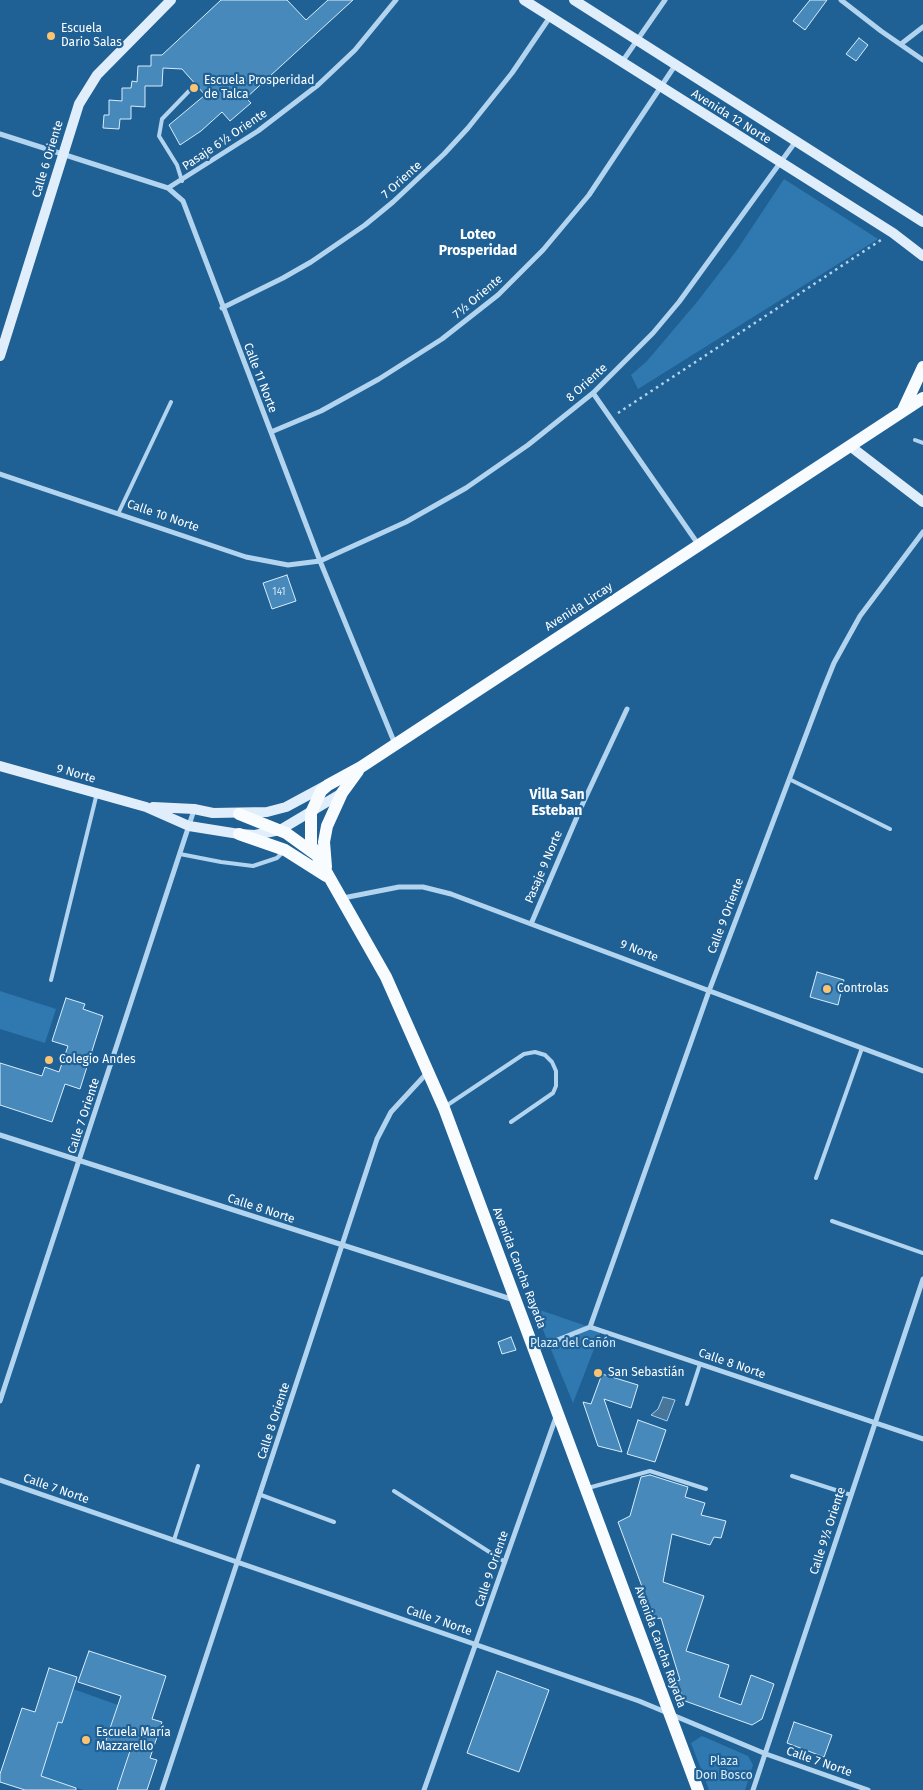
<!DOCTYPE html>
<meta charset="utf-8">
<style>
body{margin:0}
canvas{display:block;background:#1f6095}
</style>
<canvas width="923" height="1790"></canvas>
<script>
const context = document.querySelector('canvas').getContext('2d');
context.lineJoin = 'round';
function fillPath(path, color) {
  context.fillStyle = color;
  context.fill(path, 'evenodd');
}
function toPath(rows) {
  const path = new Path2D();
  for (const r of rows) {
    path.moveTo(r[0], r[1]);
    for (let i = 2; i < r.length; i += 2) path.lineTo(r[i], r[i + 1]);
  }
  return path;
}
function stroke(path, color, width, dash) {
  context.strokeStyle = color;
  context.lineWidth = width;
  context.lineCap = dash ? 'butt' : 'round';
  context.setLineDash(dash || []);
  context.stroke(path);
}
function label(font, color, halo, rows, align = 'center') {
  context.font = font + ' "Fira Sans",sans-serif';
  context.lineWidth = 4.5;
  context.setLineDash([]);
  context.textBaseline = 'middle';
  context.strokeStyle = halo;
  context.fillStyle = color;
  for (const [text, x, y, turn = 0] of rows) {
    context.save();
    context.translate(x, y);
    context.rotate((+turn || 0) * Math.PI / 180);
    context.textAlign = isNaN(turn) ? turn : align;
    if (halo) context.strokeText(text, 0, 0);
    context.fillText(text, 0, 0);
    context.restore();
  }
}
fillPath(toPath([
 [784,179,878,239,638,389,631,375,647,361,697,302,737,250],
 [0,991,56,1009,45,1043,0,1029],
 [534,1308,601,1331,573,1403],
 [73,1689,118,1705,105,1743,130,1751,117,1790,83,1790,41,1776,58,1722,62,1723],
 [702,1736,748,1756,753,1765,745,1790,709,1790,691,1743]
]), '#2f79b0');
const water = toPath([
 [663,1397,675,1400,667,1421,651,1415,658,1409,663,1397]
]);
fillPath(water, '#48769a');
stroke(water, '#a5d1f0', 1);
const building = toPath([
 [221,0,287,0,306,20,328,0,353,0,246,98,251,103,230,121,222,112,201,131,180,145,169,125,205,95,182,69,163,68,162,86,145,86,145,107,131,106,131,119,120,119,119,129,103,128,104,115,109,115,109,100,122,101,122,88,131,88,132,81,137,82,138,66,151,66,151,55,162,55,221,0],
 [810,0,827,0,805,30,793,21,810,0],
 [859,38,868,45,856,61,846,54,859,38],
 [287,575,296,601,272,609,263,583,287,575],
 [817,972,844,980,838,1005,810,997,817,972],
 [66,998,85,1004,83,1009,103,1016,80,1089,65,1084,52,1122,0,1105,0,1063,42,1076,45,1067,59,1072,68,1046,52,1041,66,998],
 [511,1337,516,1350,502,1354,498,1342,511,1337],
 [602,1374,638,1385,631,1408,604,1399,622,1452,598,1446,583,1402,591,1404,602,1374],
 [638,1420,666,1430,655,1462,627,1454,638,1420],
 [650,1475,688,1487,685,1497,705,1503,701,1515,726,1521,721,1538,714,1537,710,1545,672,1534,663,1582,704,1596,686,1651,729,1665,719,1697,741,1705,751,1675,774,1684,762,1719,752,1725,685,1701,676,1681,680,1680,661,1618,654,1619,618,1522,630,1516,641,1477,650,1475],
 [89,1651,166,1676,152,1719,162,1722,150,1758,157,1760,147,1790,117,1790,130,1751,105,1743,121,1696,78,1682,89,1651],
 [49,1668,77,1677,62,1723,58,1722,41,1776,76,1788,76,1790,25,1790,0,1782,0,1774,22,1708,35,1712,49,1668],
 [497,1671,549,1690,519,1772,467,1753,497,1671],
 [794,1722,832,1735,824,1757,787,1743,794,1722]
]);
fillPath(building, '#4789bb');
stroke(building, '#d8ecfa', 1);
stroke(toPath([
 [618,413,881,240]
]), '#b2d4ee', 2.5, [2.5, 4]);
stroke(toPath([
 [182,181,177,165,159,136,162,119,189,91],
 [915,440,923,443],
 [118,514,171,402],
 [789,779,890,829],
 [180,854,221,862,253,866,277,858,283,852],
 [51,980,97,793],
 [446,1106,524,1054,535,1052,545,1055,552,1062,556,1071,556,1086,553,1093,511,1122],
 [816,1178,862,1048],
 [832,1221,923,1253],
 [687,1404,700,1364],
 [792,1476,851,1495],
 [588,1488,650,1471,706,1489],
 [394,1491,505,1562],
 [261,1495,334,1522],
 [174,1540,198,1466]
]), '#b2d4ee', 4);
stroke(toPath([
 [841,0,881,31,923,60],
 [901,44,923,27],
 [622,62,665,0],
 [0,134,168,188,183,201,320,561,395,744],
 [168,188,258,131,318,85,355,50,396,0],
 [222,308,283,278,311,262,365,225,393,202,444,154,468,128,512,73,550,17],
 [593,393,698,544],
 [271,432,321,411,379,379,442,339,498,295,543,250,589,195,676,64],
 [0,474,246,557,288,565,320,561,406,522,466,488,528,445,593,393,653,333,679,302,796,141],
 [343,898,399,887,423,887,451,894,923,1071],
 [531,924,583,803,627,709],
 [0,1135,514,1300],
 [590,1327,709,991,823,690,834,663,860,616,923,532],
 [535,1349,590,1327,923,1439],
 [0,1401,194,810],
 [0,1480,639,1701,766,1754,868,1790],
 [162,1790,377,1139,391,1112,427,1073],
 [424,1790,556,1417],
 [753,1790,923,1279]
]), '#b2d4ee', 5);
stroke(toPath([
 [524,0,893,233,923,256],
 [574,0,923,222],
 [0,356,79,104,97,75,171,0],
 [850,446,923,502],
 [0,766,146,807,189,826,239,834,255,835,280,830,342,793],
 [153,807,194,809,213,813,267,812,286,807,325,786]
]), '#dfeefa', 10);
stroke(toPath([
 [903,410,923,367],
 [239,814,286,833,315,854],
 [239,834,285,850,326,876],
 [326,867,324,842,327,826,342,793,358,771],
 [698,1790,444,1108,386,977,311,845,311,813,321,791,328,785,361,767,923,398]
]), '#f9fcff', 12);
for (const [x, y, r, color] of [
 [51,36,5,"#fcc472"],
 [194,88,5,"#fcc472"],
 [827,989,5,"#fcc472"],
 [49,1060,5,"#fcc472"],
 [598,1373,5,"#fcc472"],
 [86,1740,5,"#fcc472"]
]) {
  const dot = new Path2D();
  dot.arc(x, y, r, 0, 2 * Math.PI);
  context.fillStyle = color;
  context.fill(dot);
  stroke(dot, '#1f6095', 2);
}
label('10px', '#d1e2ee', null, [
 ["141",279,592]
]);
label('12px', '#fff', '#1f6095', [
 ["Escuela",61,29],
 ["Dario Salas",61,43],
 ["Escuela Prosperidad",204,81],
 ["de Talca",204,95],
 ["Controlas",837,989],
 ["Colegio Andes",59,1060],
 ["San Sebastián",608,1373],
 ["Escuela María",96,1733],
 ["Mazzarello",96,1747]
], 'left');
label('12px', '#fff', '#1f6095', [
 ["Avenida 12 Norte",731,117,32],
 ["Pasaje 6½ Oriente",225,140,-34],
 ["Calle 6 Oriente",48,159,-73],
 ["7 Oriente",402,180,-42],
 ["7½ Oriente",478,297,-40],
 ["Calle 11 Norte",260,378,69],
 ["8 Oriente",587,383,-42],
 ["Calle 10 Norte",163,516,19],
 ["Avenida Lircay",579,607,-33],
 ["9 Norte",76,774,16],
 ["Pasaje 9 Norte",544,867,-67],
 ["Calle 9 Oriente",726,916,-69],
 ["9 Norte",639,951,21],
 ["Calle 7 Oriente",84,1116,-72],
 ["Calle 8 Norte",261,1209,18],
 ["Avenida Cancha Rayada",519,1268,69],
 ["Calle 8 Norte",732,1364,19],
 ["Calle 8 Oriente",274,1421,-72],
 ["Calle 7 Norte",56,1489,19],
 ["Calle 9½ Oriente",828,1531,-72],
 ["Calle 9 Oriente",492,1569,-71],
 ["Calle 7 Norte",439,1621,19],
 ["Avenida Cancha Rayada",660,1647,70],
 ["Calle 7 Norte",819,1762,19]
]);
label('12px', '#d8ecfa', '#1f6095', [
 ["Plaza del Cañón",573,1344],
 ["Plaza",724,1762],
 ["Don Bosco",724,1776]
]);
label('bold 14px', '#fff', '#1f6095', [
 ["Loteo",478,235],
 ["Prosperidad",478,251],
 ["Villa San",557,795],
 ["Esteban",557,811]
]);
</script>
